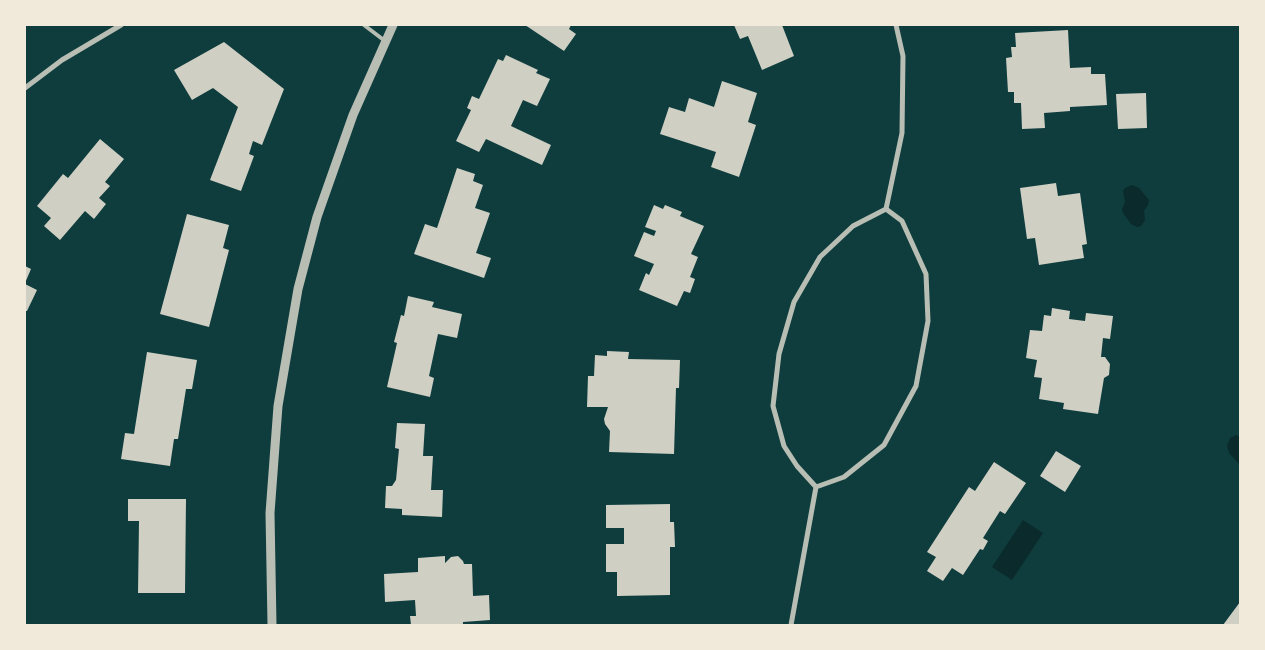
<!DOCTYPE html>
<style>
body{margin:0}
#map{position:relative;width:1265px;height:650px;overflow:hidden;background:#0f3d3e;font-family:"DM Sans",sans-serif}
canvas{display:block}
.frame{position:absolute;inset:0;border:26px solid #f1e9da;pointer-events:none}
</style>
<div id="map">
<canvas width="1265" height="650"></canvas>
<div class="frame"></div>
</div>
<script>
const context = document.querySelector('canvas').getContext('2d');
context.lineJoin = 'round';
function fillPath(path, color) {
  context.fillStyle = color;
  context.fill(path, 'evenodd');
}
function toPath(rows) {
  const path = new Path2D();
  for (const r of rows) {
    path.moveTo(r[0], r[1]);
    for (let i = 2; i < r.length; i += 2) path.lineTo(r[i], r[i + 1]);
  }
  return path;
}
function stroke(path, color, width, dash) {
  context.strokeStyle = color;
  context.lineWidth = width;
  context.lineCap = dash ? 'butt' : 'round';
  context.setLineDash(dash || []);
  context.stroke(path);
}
fillPath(toPath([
 [1132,185,1139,188,1149,200,1148,205,1144,211,1145,220,1141,226,1137,227,1131,224,1123,213,1122,209,1125,202,1123,191,1125,188],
 [1236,435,1240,437,1240,465,1229,453,1227,446,1230,438],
 [1023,520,1043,533,1012,580,992,567]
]), '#0a2a2b');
fillPath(toPath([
 [525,25,571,25,569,29,576,34,564,51],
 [734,25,782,25,794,56,762,70,748,36,740,39],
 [1068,30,1070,68,1091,67,1091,74,1105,74,1107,105,1070,107,1070,111,1044,113,1045,128,1022,129,1021,103,1014,103,1014,92,1008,92,1006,58,1012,57,1011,47,1016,47,1015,33],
 [224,42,284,89,262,145,253,141,249,154,254,156,241,191,210,180,238,107,213,88,192,100,174,70],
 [506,55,538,70,536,73,550,79,537,106,523,100,511,126,551,145,542,165,486,139,479,152,456,141,471,110,467,108,472,96,479,99,498,59,503,61],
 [722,81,757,93,748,122,756,125,739,177,711,167,716,152,660,134,669,107,685,112,689,98,714,107],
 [1146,93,1147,128,1118,129,1116,94],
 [100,139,124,159,105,182,110,186,99,198,106,204,94,219,85,211,60,240,44,226,51,218,37,206,63,174,68,178],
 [457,168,475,174,473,181,483,185,475,208,490,213,476,253,491,258,484,278,414,254,425,224,437,228],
 [1056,183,1058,196,1080,193,1087,244,1082,245,1084,258,1039,265,1035,238,1027,239,1020,188],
 [654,205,663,209,665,205,682,212,680,216,704,226,691,254,698,257,690,277,695,279,690,293,684,291,677,306,639,290,646,273,649,275,654,264,634,256,644,232,654,236,656,231,645,227],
 [187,214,229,225,223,248,229,250,209,327,160,314],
 [25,266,31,269,25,283],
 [25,284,37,290,27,311,25,311],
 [408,296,434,302,432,307,462,314,457,338,438,334,429,376,434,378,430,397,387,387,397,343,394,342,401,315,404,316],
 [1052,308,1070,311,1069,319,1085,321,1086,313,1113,316,1110,339,1103,338,1101,357,1105,357,1110,364,1109,375,1104,378,1098,414,1063,409,1064,403,1039,399,1042,378,1034,377,1037,360,1026,358,1030,330,1042,331,1044,315,1051,316],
 [607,351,629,352,628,359,680,360,679,388,676,388,674,454,609,452,610,431,605,424,604,419,608,407,587,407,588,376,594,376,595,355,607,356],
 [147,352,197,360,192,389,186,389,178,439,174,439,170,466,121,459,125,433,134,434],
 [397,423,425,424,423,456,433,456,431,490,443,490,442,517,402,515,402,509,385,508,386,486,392,486,396,480,399,449,395,448],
 [1056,451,1081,466,1065,492,1040,476],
 [994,462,1026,483,1005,514,1000,511,983,538,988,541,983,550,980,549,963,575,952,568,943,581,927,571,936,557,927,552,969,487,975,491],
 [128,499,186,499,185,593,138,593,139,521,128,521],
 [670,504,670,522,674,522,675,547,670,547,670,595,617,596,617,572,606,572,606,544,624,544,624,528,606,528,606,505],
 [445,556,445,563,451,557,458,556,463,561,464,564,472,564,473,596,489,595,490,620,463,622,463,625,411,625,410,616,416,616,415,600,385,602,384,574,418,572,418,558],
 [1240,602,1240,625,1223,625]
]), '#cfcfc3');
stroke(toPath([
 [364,25,385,41]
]), '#b8beb3', 4);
stroke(toPath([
 [25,88,62,60,121,25],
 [886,209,902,133,903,56,896,25],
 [816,487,844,477,884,445,916,386,928,321,926,274,902,221,886,209],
 [816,487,797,466,784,446,773,406,779,354,794,302,820,257,853,226,886,209],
 [791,625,816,487]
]), '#b8beb3', 5);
stroke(toPath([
 [272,625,270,513,278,406,298,289,317,217,353,115,393,25]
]), '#b8beb3', 9);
</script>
